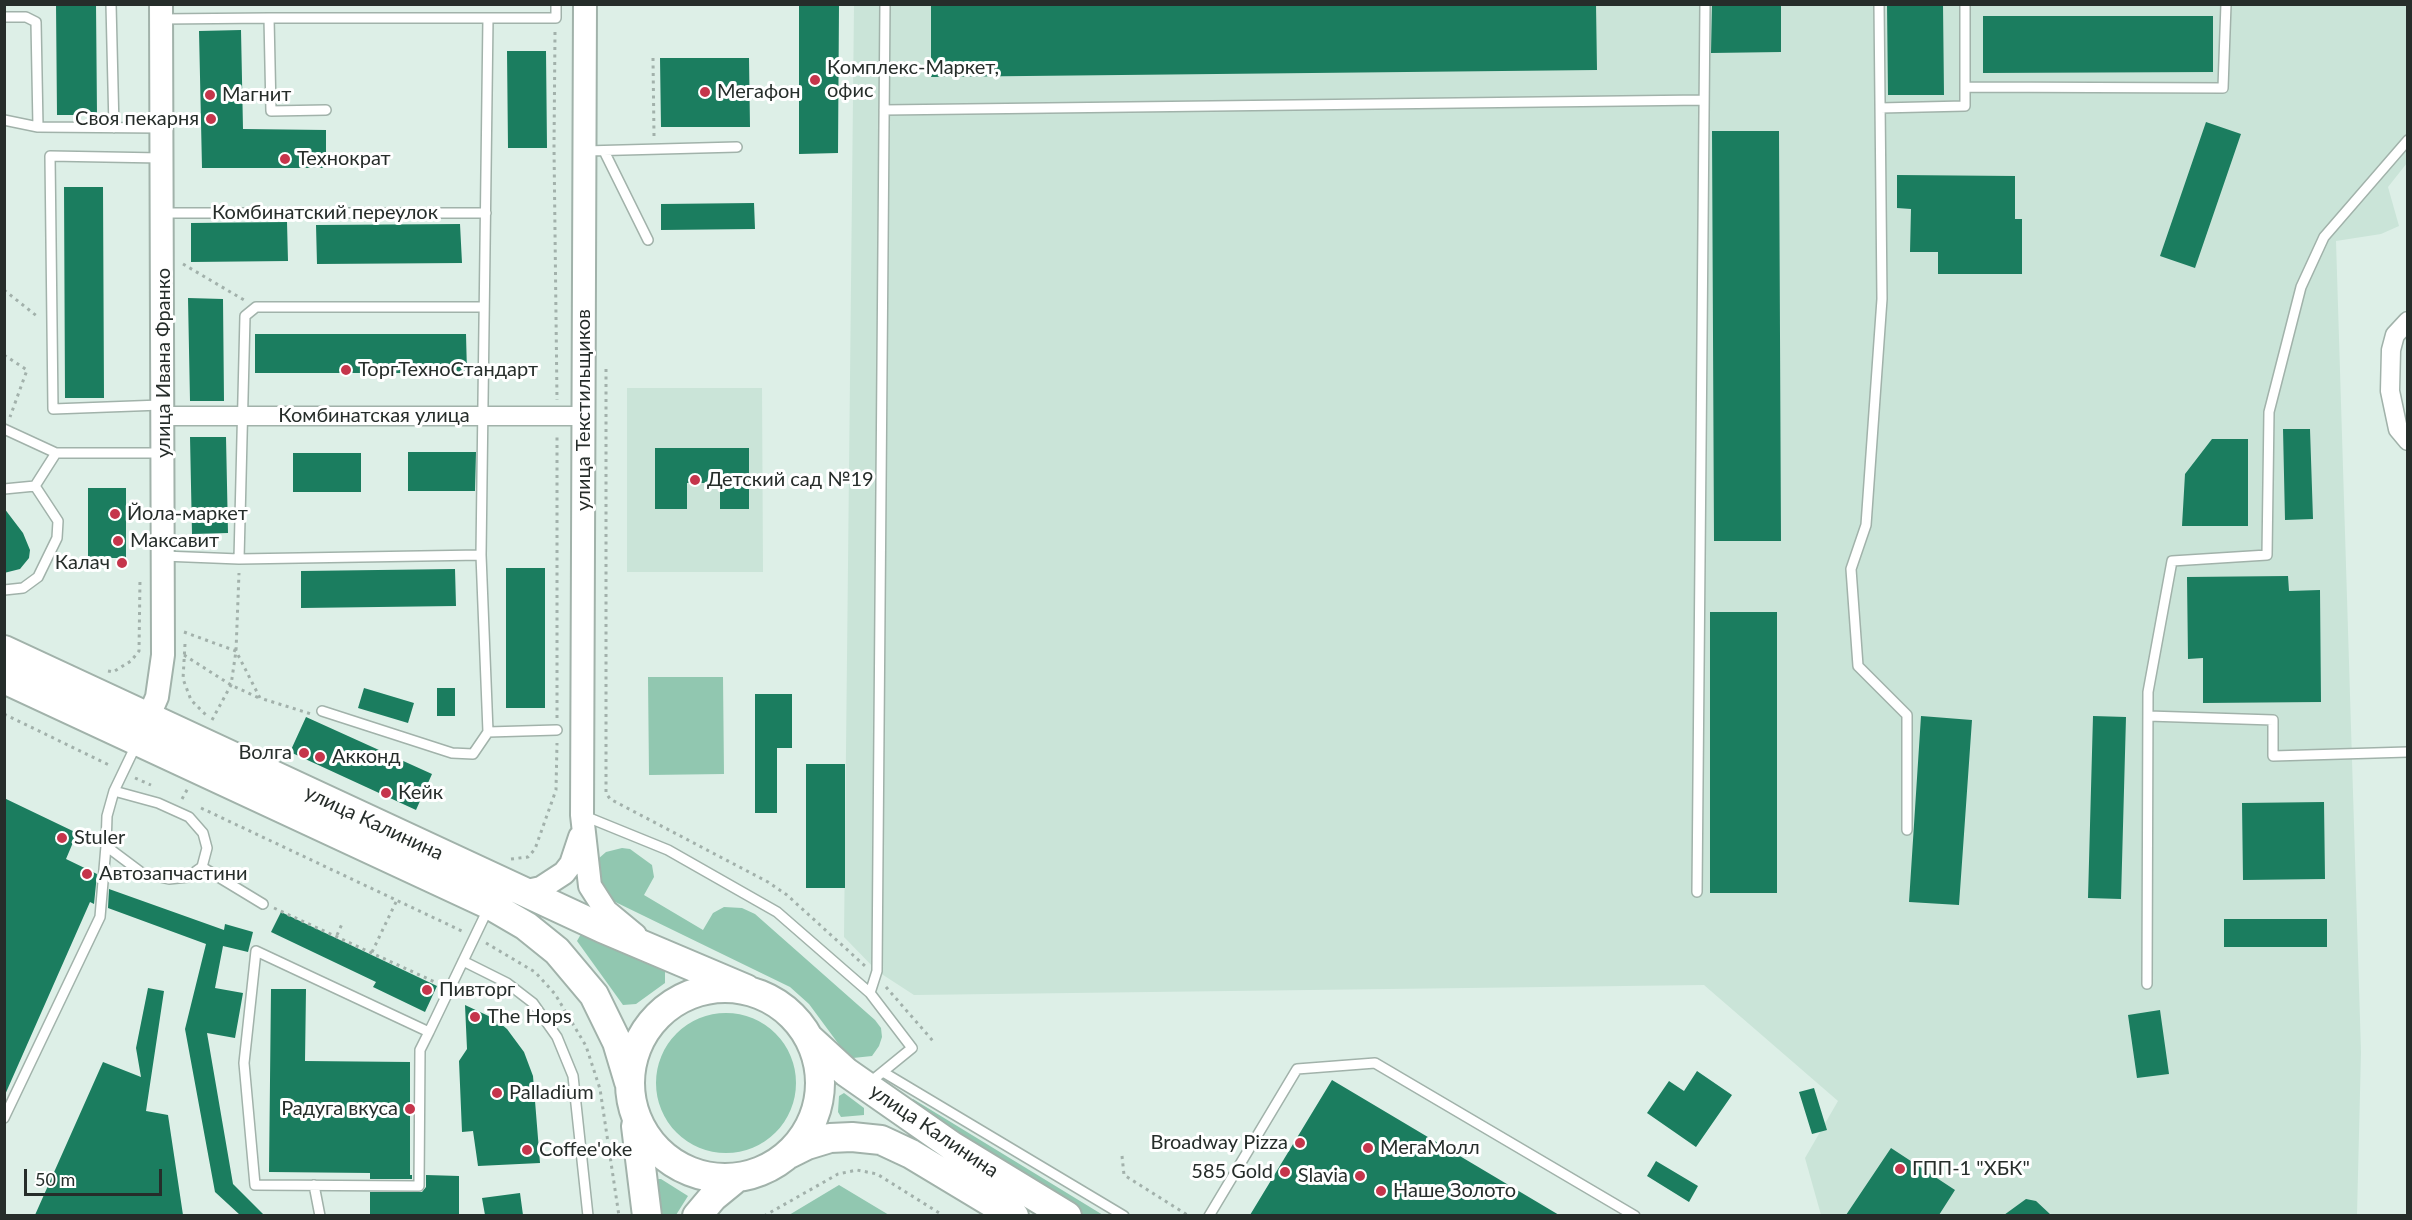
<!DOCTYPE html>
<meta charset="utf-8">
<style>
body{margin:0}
#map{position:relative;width:2412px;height:1220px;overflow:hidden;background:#ddefe7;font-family:Lato,sans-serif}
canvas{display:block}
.frame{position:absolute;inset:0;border:6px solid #262d2a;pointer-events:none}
.scale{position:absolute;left:24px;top:1169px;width:138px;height:27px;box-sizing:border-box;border:3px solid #262d2a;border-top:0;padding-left:8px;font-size:18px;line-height:21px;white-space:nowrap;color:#262d2a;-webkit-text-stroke:4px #fff;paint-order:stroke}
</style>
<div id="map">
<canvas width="2412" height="1220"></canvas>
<div class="frame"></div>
<div class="scale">50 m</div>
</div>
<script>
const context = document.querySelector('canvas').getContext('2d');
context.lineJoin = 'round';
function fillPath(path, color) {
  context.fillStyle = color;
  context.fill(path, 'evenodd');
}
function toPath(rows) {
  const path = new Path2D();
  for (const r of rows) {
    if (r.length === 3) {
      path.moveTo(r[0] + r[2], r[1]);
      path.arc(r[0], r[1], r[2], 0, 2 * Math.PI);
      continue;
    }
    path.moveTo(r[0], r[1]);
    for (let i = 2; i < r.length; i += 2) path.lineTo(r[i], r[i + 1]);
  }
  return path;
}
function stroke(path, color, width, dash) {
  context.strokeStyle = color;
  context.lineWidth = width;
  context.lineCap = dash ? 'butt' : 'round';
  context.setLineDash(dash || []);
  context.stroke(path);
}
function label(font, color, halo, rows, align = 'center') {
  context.font = font + ' Lato,sans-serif';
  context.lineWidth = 6;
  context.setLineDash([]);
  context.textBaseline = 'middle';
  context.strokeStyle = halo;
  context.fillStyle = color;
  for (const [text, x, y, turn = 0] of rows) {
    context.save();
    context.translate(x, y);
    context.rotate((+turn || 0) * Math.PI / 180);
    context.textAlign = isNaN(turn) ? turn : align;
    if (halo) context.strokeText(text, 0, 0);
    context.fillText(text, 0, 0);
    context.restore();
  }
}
fillPath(toPath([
 [854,5,2407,5,2407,163,2388,187,2399,226,2381,234,2336,241,2361,1052,2357,1215,1821,1215,1805,1158,1838,1101,1704,985,914,995,877,971,844,937],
 [627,388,762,388,763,572,627,572]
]), '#cae4d8');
fillPath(toPath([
 [648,677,723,677,724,774,649,775],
 [622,848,630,849,652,865,654,877,644,895,703,930,713,913,724,907,742,908,755,914,875,1020,881,1028,882,1037,879,1046,872,1056,853,1058,843,1050,809,1004,790,987,605,897,595,868,598,859,606,852],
 [581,934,665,970,665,983,636,1004,623,1005,577,941],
 [726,1083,70],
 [844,1093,864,1108,864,1115,841,1117,838,1112,839,1096],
 [907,1099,913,1099,1103,1215,1083,1215,908,1108],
 [656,1179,661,1179,688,1196,676,1215,659,1215],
 [839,1185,889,1215,789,1215]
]), '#91c7b0');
fillPath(toPath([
 [56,4,96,4,97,115,57,115],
 [799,4,839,4,838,153,799,154],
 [931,4,1596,4,1597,70,931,77],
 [1712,4,1781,4,1781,52,1711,53],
 [1887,4,1943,4,1944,95,1888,95],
 [1983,16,2213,16,2213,72,1983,73],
 [241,30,243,129,326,130,326,168,202,168,199,31],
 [507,51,546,51,547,148,508,148],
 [660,58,749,58,750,127,661,127],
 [2206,122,2241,134,2195,268,2160,256],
 [1712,131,1779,131,1781,541,1714,541],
 [1897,175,2015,176,2015,219,2022,219,2022,274,1938,274,1938,252,1910,252,1911,209,1897,208],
 [64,187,103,187,104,398,65,398],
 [754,203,755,229,661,230,661,204],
 [287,222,288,261,191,262,191,223],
 [460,224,462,263,317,264,316,225],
 [188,298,223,299,224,401,190,401],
 [255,334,466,334,467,373,255,373],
 [2283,429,2310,429,2313,519,2285,520],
 [190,437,226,437,228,533,192,534],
 [2212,439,2248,439,2248,526,2182,526,2185,474],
 [655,448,749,448,749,509,720,509,720,483,687,483,687,509,655,509],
 [408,452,476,452,475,491,408,491],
 [293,453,361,453,361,492,293,492],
 [88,488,126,488,126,558,88,558],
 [4,508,23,533,30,550,29,558,20,569,4,573],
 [506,568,545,568,545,708,506,708],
 [455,569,456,606,301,608,301,571],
 [2288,576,2289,591,2320,590,2321,702,2203,703,2203,658,2188,659,2187,577],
 [1710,612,1777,612,1777,893,1710,893],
 [364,688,414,703,408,723,358,708],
 [437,688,455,688,455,716,437,716],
 [755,694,792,694,792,748,777,748,777,813,755,813],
 [1921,716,1972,720,1959,905,1909,902],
 [2093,716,2126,717,2121,899,2088,898],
 [306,717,432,774,416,810,290,752],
 [806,764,845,764,845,888,806,888],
 [4,798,77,833,66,859,97,874,94,904,90,902,4,1097],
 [2324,802,2325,879,2243,880,2242,803],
 [109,889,224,930,225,924,253,932,248,952,223,946,215,988,243,993,235,1038,207,1033,233,1184,264,1215,240,1215,215,1192,185,1029,206,944,108,908],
 [281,912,437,986,425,1012,373,987,376,982,271,932],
 [2224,919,2327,919,2327,947,2224,947],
 [148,988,164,991,146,1111,168,1115,183,1215,35,1215,103,1062,141,1077,136,1048],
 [271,989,306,989,305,1061,410,1062,410,1175,412,1175,412,1179,370,1179,370,1173,269,1172],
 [465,1005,495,1019,507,1029,524,1052,533,1076,540,1163,478,1166,473,1131,462,1132,459,1061,467,1049],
 [2160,1010,2169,1074,2137,1078,2128,1015],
 [1697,1071,1732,1095,1696,1147,1647,1113,1669,1081,1684,1091],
 [1332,1080,1559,1215,1250,1215],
 [1814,1088,1827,1130,1812,1134,1799,1092],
 [1891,1148,1955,1190,1939,1215,1846,1215],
 [1656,1161,1698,1186,1689,1202,1647,1176],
 [426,1175,459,1176,459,1215,370,1215,370,1192,422,1192,426,1187],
 [520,1193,523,1215,485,1215,482,1198],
 [2026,1199,2036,1201,2051,1215,2004,1215]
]), '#1b7d5f');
const service = toPath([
 [111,4,114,128],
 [1879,4,1882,299,1866,525,1851,569,1858,666,1907,715,1907,830],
 [4,17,26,17,36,22,38,127],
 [269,18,488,18,481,555,488,732],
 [488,18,556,18,556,4],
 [161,19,269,18,271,111,326,110],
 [1965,87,2223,88,2226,4],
 [1880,108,1965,106,1965,4],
 [884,110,1704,100],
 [4,120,38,127,160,128],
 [585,151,737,147],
 [604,151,648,240],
 [161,158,50,156,53,409,161,405],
 [164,213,486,213],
 [4,429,56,453,161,453],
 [35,486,56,453],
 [4,489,35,486],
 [163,556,239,559,481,555],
 [239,559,245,316,256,307,484,307],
 [4,590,23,588,38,577,57,538,58,521,35,486],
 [322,711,452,753,473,754,488,732,557,730],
 [2148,716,2273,720,2273,756,2408,752],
 [114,791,158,803,189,817,203,833,207,848,202,867,188,877,169,879,142,873,106,846,107,816,114,791,137,743],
 [582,815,668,850,777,912,870,993,912,1048,869,1083],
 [202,867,263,904],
 [1697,892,1705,4],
 [463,961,507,983,533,1003,557,1037,573,1076,588,1216],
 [2147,984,2148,692,2172,561,2267,555,2269,412,2301,287,2324,237,2408,140],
 [870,993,877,971,885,4],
 [429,1032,420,1050,419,1186,255,1185,244,1063,256,951,429,1032,488,909],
 [883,1072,1124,1216],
 [4,1118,100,917,106,846],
 [314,1185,320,1216],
 [1209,1216,1297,1069,1375,1063,1635,1216]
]);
const minor = toPath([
 [2408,321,2395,335,2391,350,2390,391,2398,429,2408,441],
 [164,416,584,416]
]);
const tertiary = toPath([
 [585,4,582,815,590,886,606,911,635,935],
 [148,718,157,697,163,655,161,4],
 [523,892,541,888,564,873,571,864,580,837]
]);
const primary = toPath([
 [4,650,602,928,746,989],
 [4,679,490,905,526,926,557,951,594,995,617,1042,629,1082],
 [725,1083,95],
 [810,1039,846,1072,952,1146,1067,1216],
 [636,1126,647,1216],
 [789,1154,807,1145,830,1138,852,1137,881,1140,911,1154,1014,1216],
 [697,1216,713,1197,735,1179]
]);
stroke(service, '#a1b2aa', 12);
stroke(minor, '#a1b2aa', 21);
stroke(tertiary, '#a1b2aa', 26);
stroke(primary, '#a1b2aa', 32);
stroke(toPath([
 [555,32,554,147,557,400],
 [653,58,654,136],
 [183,264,244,300],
 [4,290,38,317],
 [4,355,27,370,10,417],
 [606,369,606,793,610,799,768,882,787,895,865,966],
 [184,632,236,651,260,698,311,714],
 [185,644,183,679,191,700,207,716],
 [184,655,231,685,259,698],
 [108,671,113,672,131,661,139,651,140,579],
 [4,714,111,766],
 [557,718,557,434],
 [212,720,231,685,236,651,239,573],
 [135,778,151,785],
 [182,799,188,788],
 [201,808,464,932],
 [511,859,528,857,535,849,556,790,557,743],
 [274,908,437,983],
 [337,935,342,924],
 [486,943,535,972,555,994,586,1046,600,1089,619,1216],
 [372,952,397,900],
 [886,987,933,1041],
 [1122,1156,1124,1175,1189,1216],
 [764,1216,838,1174,857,1170,877,1174,944,1216]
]), '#a2b1ab', 3, [3, 4.5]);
stroke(service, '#fff', 9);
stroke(minor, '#fff', 18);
stroke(tertiary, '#fff', 22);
stroke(primary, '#fff', 28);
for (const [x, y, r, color] of [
 [815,80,6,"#c5354b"],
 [705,92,6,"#c5354b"],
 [210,95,6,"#c5354b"],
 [211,119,6,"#c5354b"],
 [285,159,6,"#c5354b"],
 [346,370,6,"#c5354b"],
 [695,480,6,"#c5354b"],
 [115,514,6,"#c5354b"],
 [118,541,6,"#c5354b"],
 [122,563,6,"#c5354b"],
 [304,753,6,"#c5354b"],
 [320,757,6,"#c5354b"],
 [386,793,6,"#c5354b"],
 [62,838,6,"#c5354b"],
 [87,874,6,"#c5354b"],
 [427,990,6,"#c5354b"],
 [475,1017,6,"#c5354b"],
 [497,1093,6,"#c5354b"],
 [410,1109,6,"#c5354b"],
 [1300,1143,6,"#c5354b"],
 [1368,1148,6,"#c5354b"],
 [527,1150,6,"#c5354b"],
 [1900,1169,6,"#c5354b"],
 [1285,1172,6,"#c5354b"],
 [1360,1176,6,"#c5354b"],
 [1381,1191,6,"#c5354b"]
]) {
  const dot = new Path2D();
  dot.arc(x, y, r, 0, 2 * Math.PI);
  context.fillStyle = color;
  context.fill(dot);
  stroke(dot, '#fff', 2);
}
label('20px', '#262d2a', '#fff', [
 ["Комплекс-Маркет,",827,68],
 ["офис",827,91],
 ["Мегафон",717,92],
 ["Магнит",222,95],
 ["Своя пекарня",199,119,"right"],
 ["Технократ",297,159],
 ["ТоргТехноСтандарт",358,370],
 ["Детский сад №19",707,480],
 ["Йола-маркет",127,514],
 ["Максавит",130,541],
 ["Калач",110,563,"right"],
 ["Волга",292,753,"right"],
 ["Акконд",332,757],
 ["Кейк",398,793],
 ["Stuler",74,838],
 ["Автозапчастини",99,874],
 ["Пивторг",439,990],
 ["The Hops",487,1017],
 ["Palladium",509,1093],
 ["Радуга вкуса",398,1109,"right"],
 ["Broadway Pizza",1288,1143,"right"],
 ["МегаМолл",1380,1148],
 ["Coffee'oke",539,1150],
 ["ГПП-1 \"ХБК\"",1912,1169],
 ["585 Gold",1273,1172,"right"],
 ["Slavia",1348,1176,"right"],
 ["Наше Золото",1393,1191]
], 'left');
label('20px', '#262d2a', '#fff', [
 ["Комбинатский переулок",325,213],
 ["улица Ивана Франко",164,363,-90],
 ["улица Текстильщиков",584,410,-90],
 ["Комбинатская улица",374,416],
 ["улица Калинина",374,823,25],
 ["улица Калинина",934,1131,34]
]);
</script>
